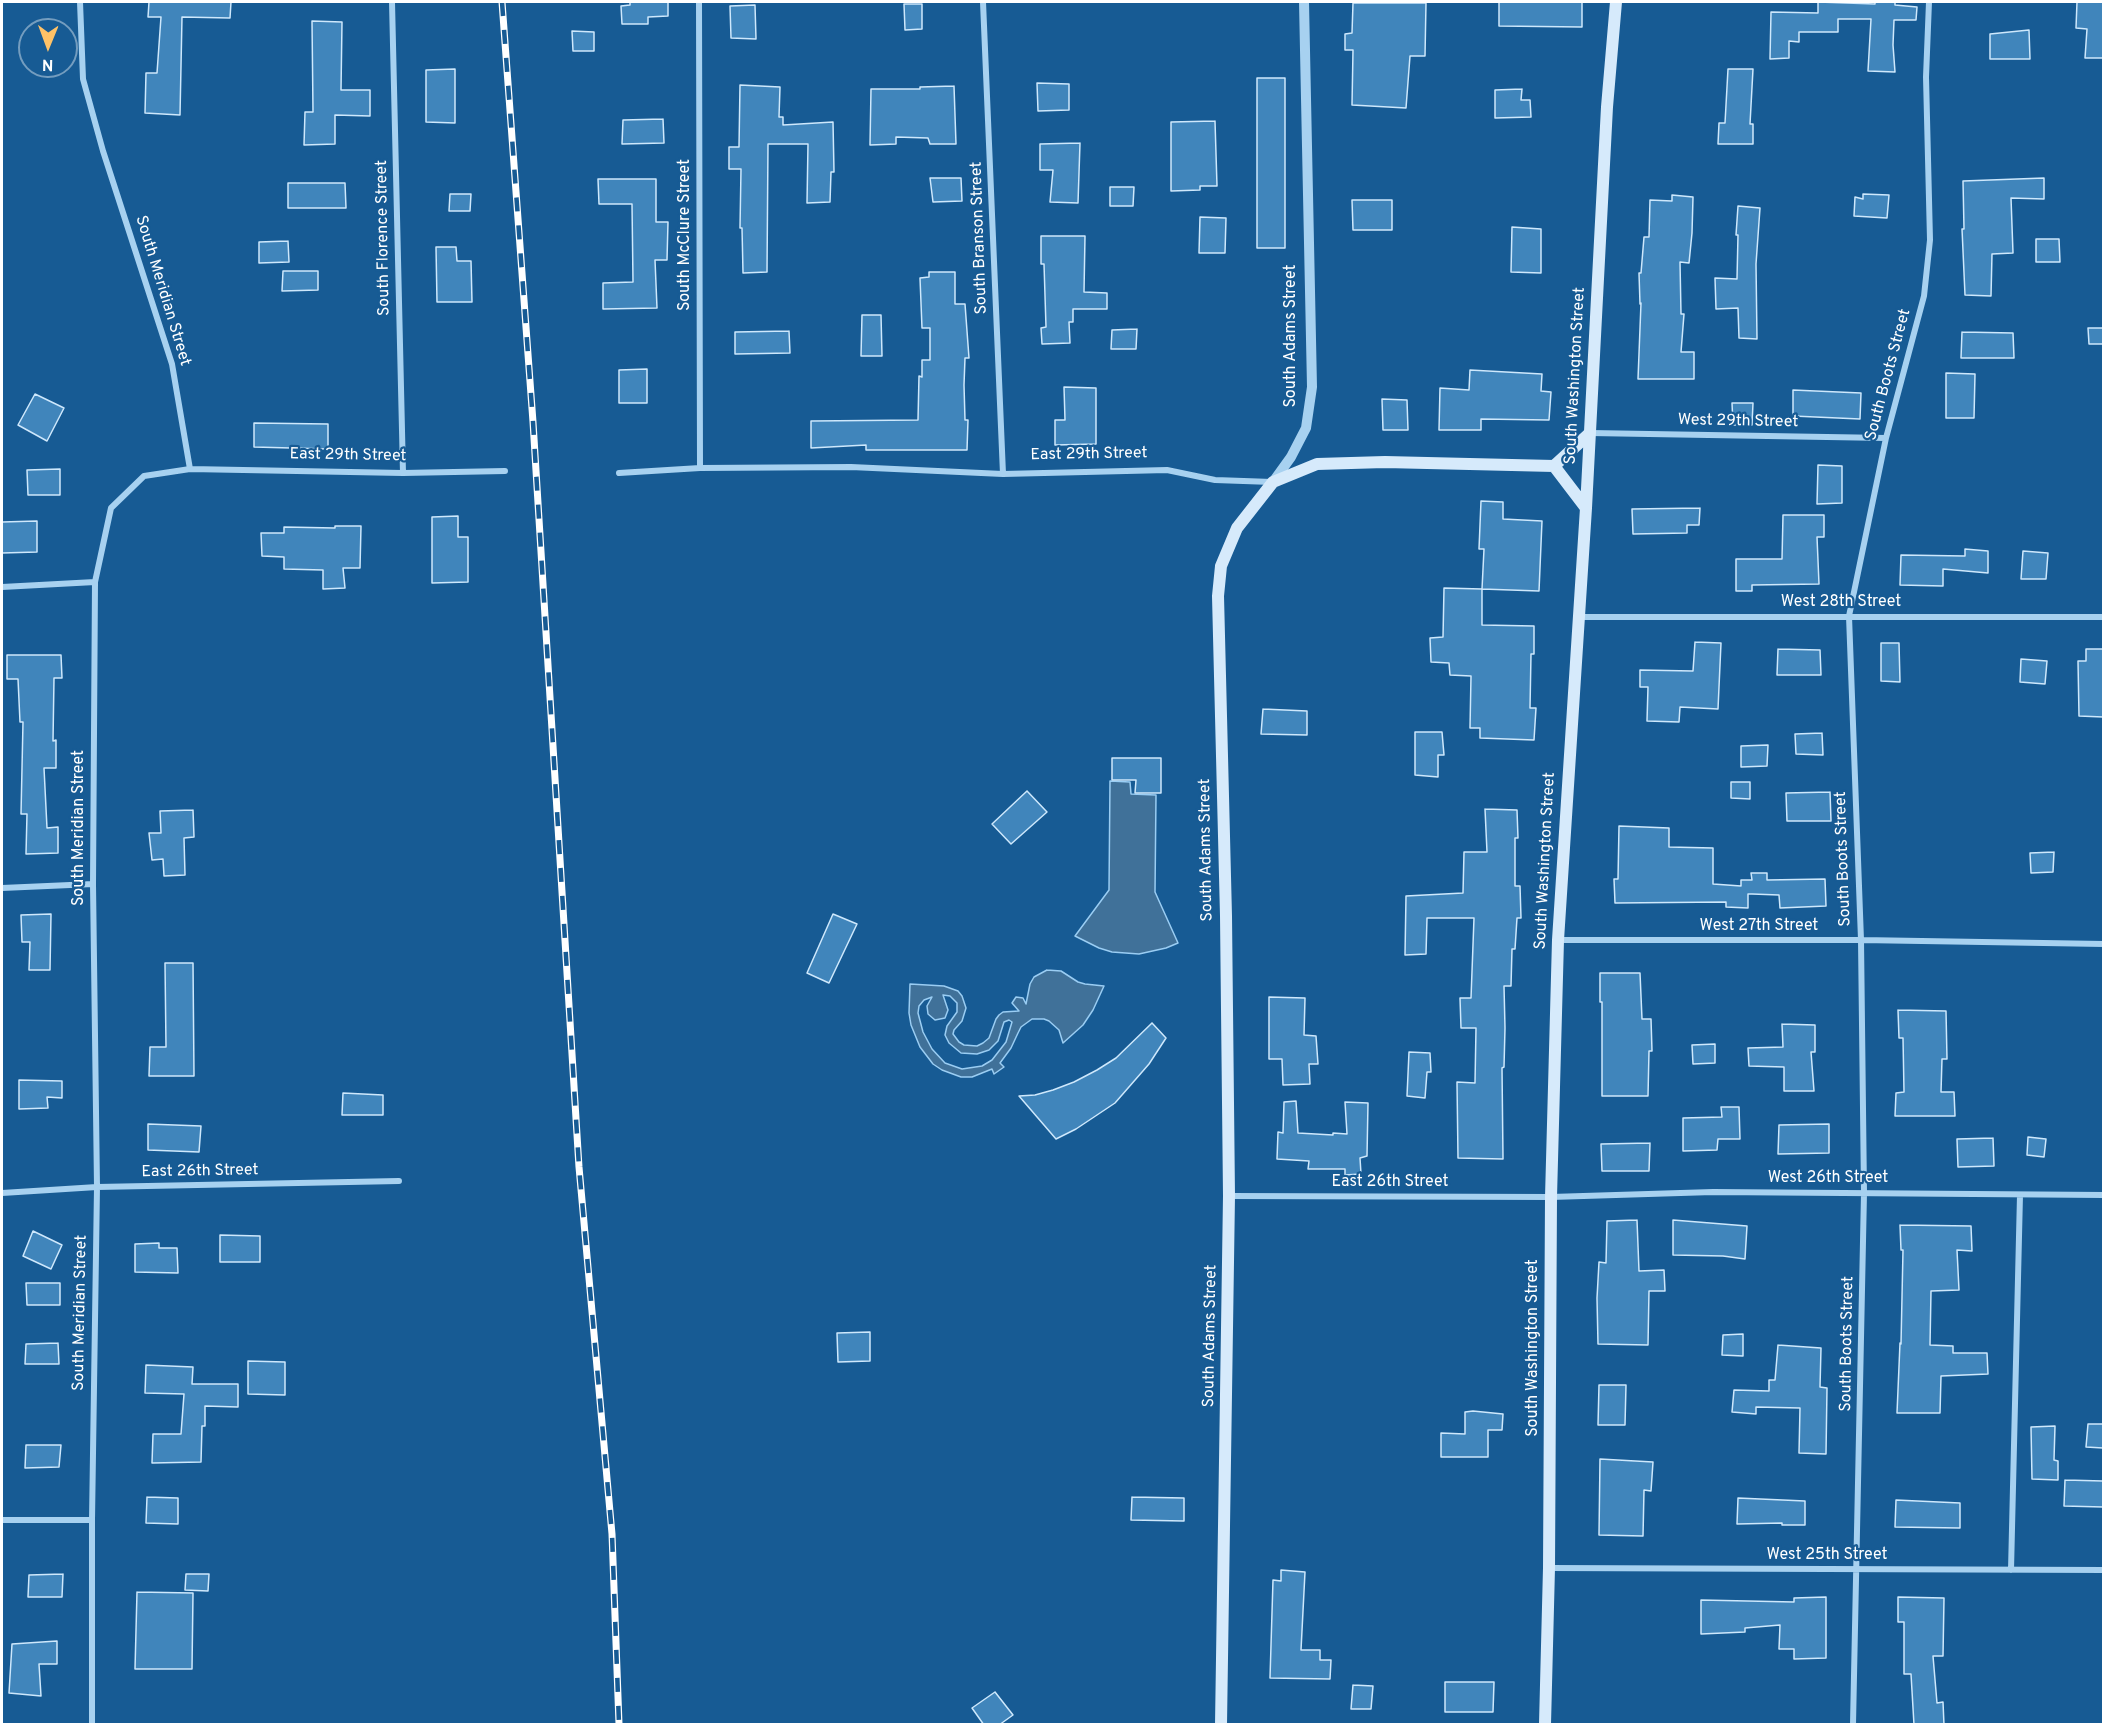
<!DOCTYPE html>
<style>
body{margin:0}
#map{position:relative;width:2105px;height:1726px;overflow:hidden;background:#175b94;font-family:Overpass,sans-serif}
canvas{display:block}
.frame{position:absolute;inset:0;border:3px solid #fff;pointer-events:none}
.north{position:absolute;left:18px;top:18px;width:60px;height:60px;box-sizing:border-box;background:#175b94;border:2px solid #749dbf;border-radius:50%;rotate:181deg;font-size:16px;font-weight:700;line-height:24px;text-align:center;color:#fff}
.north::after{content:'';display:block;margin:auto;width:21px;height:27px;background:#ffc267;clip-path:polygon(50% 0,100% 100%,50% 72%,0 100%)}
</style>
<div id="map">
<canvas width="2105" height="1726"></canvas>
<div class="frame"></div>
<div class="north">N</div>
</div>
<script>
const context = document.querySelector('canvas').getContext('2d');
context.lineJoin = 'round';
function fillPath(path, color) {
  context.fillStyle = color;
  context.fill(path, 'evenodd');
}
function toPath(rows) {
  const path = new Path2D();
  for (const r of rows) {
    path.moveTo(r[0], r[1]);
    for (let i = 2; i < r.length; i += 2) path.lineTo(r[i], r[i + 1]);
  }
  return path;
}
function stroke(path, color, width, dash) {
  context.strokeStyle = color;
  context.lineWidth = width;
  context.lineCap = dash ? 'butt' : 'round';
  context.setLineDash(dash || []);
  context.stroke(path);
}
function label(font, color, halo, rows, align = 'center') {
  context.font = font + ' Overpass,sans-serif';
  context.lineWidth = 4.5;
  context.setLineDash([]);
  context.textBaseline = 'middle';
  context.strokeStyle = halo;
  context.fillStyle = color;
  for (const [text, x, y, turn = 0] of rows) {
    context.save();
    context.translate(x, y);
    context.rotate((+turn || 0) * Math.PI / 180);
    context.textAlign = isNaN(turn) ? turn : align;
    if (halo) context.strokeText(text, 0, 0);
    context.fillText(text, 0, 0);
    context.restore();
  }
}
const water = toPath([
 [1110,781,1130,782,1131,794,1156,795,1155,892,1178,943,1166,948,1139,954,1112,952,1099,948,1075,936,1109,890,1110,781],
 [1047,970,1061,971,1078,982,1085,984,1104,986,1093,1010,1083,1025,1063,1043,1059,1030,1049,1021,1044,1019,1032,1019,1021,1027,1018,1033,1011,1048,1000,1063,1004,1067,994,1074,992,1069,972,1077,961,1077,942,1070,933,1064,920,1047,911,1025,909,1013,910,984,944,986,958,991,962,996,966,1008,962,1021,954,1030,953,1034,959,1042,964,1045,977,1046,983,1043,989,1038,996,1019,999,1015,1003,1012,1019,1011,1012,1003,1016,997,1023,998,1026,1004,1030,984,1034,977,1047,970],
 [943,995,950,996,957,1003,957,1012,947,1026,945,1035,949,1043,961,1053,977,1054,989,1050,998,1041,1004,1022,1009,1020,1012,1022,1006,1042,992,1060,982,1066,962,1069,945,1063,932,1049,923,1032,918,1013,919,1006,924,1000,932,997,927,1006,928,1014,935,1020,945,1018,948,1010,943,995]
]);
fillPath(water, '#407199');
stroke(water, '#9acdf3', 1.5);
const building = toPath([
 [149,2,231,2,230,18,182,17,180,115,145,113,146,73,157,73,161,17,148,17,149,2],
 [630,2,668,2,668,16,648,17,648,24,622,24,621,6,630,5,630,2],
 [1499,2,1582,2,1582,27,1499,26,1499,2],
 [1818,2,1875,4,1875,2,1895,2,1895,5,1917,7,1916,20,1894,20,1893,45,1895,72,1868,71,1871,19,1838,19,1838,32,1799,32,1799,42,1789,41,1789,58,1770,59,1771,12,1818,13,1818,2],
 [2077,2,2103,2,2103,58,2085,58,2087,29,2076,28,2077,2],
 [1353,3,1426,3,1425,56,1410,56,1406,108,1352,105,1353,50,1345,50,1345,34,1352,33,1353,3],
 [904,4,922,4,922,29,905,30,904,4],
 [755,5,756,39,731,38,730,6,755,5],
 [312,21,342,22,341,90,370,90,370,116,335,115,335,144,304,145,305,112,313,112,312,21],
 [2029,30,2030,59,1990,59,1990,34,2029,30],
 [572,31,594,32,594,51,573,51,572,31],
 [455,69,455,123,426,122,426,70,455,69],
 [1728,69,1753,69,1750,124,1753,124,1753,144,1718,144,1719,123,1725,123,1728,69],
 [1257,78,1285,78,1285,248,1257,248,1257,78],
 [1037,83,1069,84,1069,110,1038,111,1037,83],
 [740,85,780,87,779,117,783,117,783,125,833,122,834,172,831,172,830,202,807,203,808,144,768,144,767,272,743,273,742,228,740,228,741,169,729,169,729,147,739,147,740,85],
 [954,86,956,144,930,144,928,138,896,137,896,144,870,145,871,89,920,89,920,87,954,86],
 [1522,89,1521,100,1530,100,1531,117,1495,118,1495,90,1522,89],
 [663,119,664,143,622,144,623,120,663,119],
 [1215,121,1217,186,1200,186,1200,190,1171,191,1171,122,1215,121],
 [1080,143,1078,203,1050,202,1053,170,1040,170,1040,144,1080,143],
 [930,178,961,178,962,201,933,202,930,178],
 [2044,178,2044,199,2011,198,2013,253,1992,254,1991,296,1965,295,1962,229,1964,229,1963,181,2044,178],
 [598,179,656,179,656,222,668,222,667,260,655,260,657,308,603,309,603,283,633,282,632,204,599,204,598,179],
 [288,183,345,183,346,208,288,208,288,183],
 [1110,187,1134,187,1133,206,1110,206,1110,187],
 [450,194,471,194,470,211,449,211,450,194],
 [1863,194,1889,195,1887,218,1854,216,1855,197,1863,199,1863,194],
 [1672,195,1693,197,1692,233,1689,263,1680,262,1681,314,1684,314,1681,352,1694,352,1694,379,1638,379,1641,303,1640,304,1639,273,1641,273,1644,237,1649,237,1650,200,1672,201,1672,195],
 [1352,200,1392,200,1392,230,1353,230,1352,200],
 [1738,206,1760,208,1756,264,1757,339,1739,338,1738,308,1716,309,1715,278,1737,279,1738,235,1736,235,1738,206],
 [1200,217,1226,218,1225,253,1199,253,1200,217],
 [1512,227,1541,229,1541,273,1511,272,1512,227],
 [1041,236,1085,236,1084,292,1107,293,1107,309,1073,309,1073,322,1069,322,1070,343,1042,344,1041,328,1046,327,1044,264,1041,264,1041,236],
 [2036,239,2059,239,2060,262,2036,262,2036,239],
 [288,241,289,262,259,263,259,242,288,241],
 [436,247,456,247,457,261,471,261,472,302,437,302,436,247],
 [283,271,318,271,318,290,282,291,283,271],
 [929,272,955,272,955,304,965,304,969,358,965,358,964,385,965,420,968,420,967,450,866,450,866,445,811,448,811,421,918,420,919,376,922,377,922,360,930,360,930,328,922,328,920,278,929,277,929,272],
 [862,315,881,315,882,356,861,356,862,315],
 [2088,328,2103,328,2103,344,2089,344,2088,328],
 [1137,329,1136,349,1111,349,1112,330,1137,329],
 [789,331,790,353,735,354,735,332,789,331],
 [1962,332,2013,333,2014,358,1961,358,1962,332],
 [647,369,647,403,619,403,619,370,647,369],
 [1470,370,1542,374,1541,391,1551,392,1549,420,1481,419,1481,430,1439,430,1440,388,1469,390,1470,370],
 [1946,373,1975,374,1974,418,1946,418,1946,373],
 [1064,387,1096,388,1096,444,1055,445,1055,420,1065,420,1064,387],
 [1793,390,1861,393,1860,419,1793,416,1793,390],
 [35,394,64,408,47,441,18,425,35,394],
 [1382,399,1407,400,1408,430,1383,430,1382,399],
 [1732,403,1753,403,1752,425,1733,425,1732,403],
 [254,423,328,424,328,449,254,447,254,423],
 [1818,465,1842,466,1842,503,1817,504,1818,465],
 [60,469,60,495,28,495,27,470,60,469],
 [1481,501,1503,502,1503,519,1542,521,1539,591,1482,589,1484,549,1479,549,1481,501],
 [1700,508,1699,525,1687,525,1687,533,1633,534,1632,509,1700,508],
 [1783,515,1824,515,1824,537,1817,537,1819,584,1752,585,1752,591,1736,591,1736,559,1782,559,1783,515],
 [458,516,458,537,468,537,468,582,432,583,432,517,458,516],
 [37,521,37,552,2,553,2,522,37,521],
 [335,526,361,526,360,568,343,568,345,588,323,589,323,570,284,569,284,557,262,556,261,533,284,533,284,527,335,528,335,526],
 [1965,549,1988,551,1988,573,1943,569,1943,586,1900,585,1901,555,1965,556,1965,549],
 [2023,551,2048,553,2046,579,2021,579,2023,551],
 [1444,588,1482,589,1482,625,1534,626,1534,654,1531,654,1530,708,1536,708,1534,740,1480,738,1480,728,1470,728,1471,676,1450,675,1449,663,1431,662,1430,638,1443,637,1444,588],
 [1695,642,1721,643,1718,709,1680,707,1679,722,1647,721,1648,687,1640,687,1640,670,1693,671,1695,642],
 [1881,643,1899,643,1900,682,1881,681,1881,643],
 [1778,649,1820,650,1821,675,1777,675,1778,649],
 [2086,649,2103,649,2103,717,2079,716,2078,661,2086,661,2086,649],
 [7,655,61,655,62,678,54,678,53,741,56,740,56,768,44,768,47,828,58,827,58,853,26,854,27,814,21,814,23,722,20,722,18,679,7,679,7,655],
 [2021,659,2047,661,2045,684,2020,682,2021,659],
 [1263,709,1307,711,1307,735,1261,734,1263,709],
 [1415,732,1442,732,1444,755,1438,755,1438,777,1415,775,1415,732],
 [1822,733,1823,755,1796,754,1795,734,1822,733],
 [1768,745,1767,766,1741,767,1741,746,1768,745],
 [1112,758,1161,758,1161,793,1135,793,1136,780,1112,780,1112,758],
 [1731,782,1750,782,1750,799,1731,798,1731,782],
 [1027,791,1047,812,1011,844,992,824,1027,791],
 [1830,792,1831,821,1787,821,1786,793,1830,792],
 [1485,809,1517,810,1518,838,1515,838,1515,886,1520,886,1521,918,1517,918,1515,949,1512,949,1511,986,1504,986,1505,1028,1504,1067,1502,1068,1503,1159,1458,1158,1457,1082,1475,1083,1476,1028,1461,1028,1460,998,1471,998,1474,918,1427,918,1426,954,1405,955,1406,896,1463,893,1464,852,1487,852,1485,809],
 [193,810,194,837,184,838,185,875,164,876,163,859,152,860,149,833,161,833,160,811,193,810],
 [1619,826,1669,828,1669,847,1713,848,1713,884,1741,886,1741,880,1752,880,1751,873,1767,873,1767,880,1825,879,1826,906,1780,908,1779,895,1752,894,1748,894,1748,908,1726,907,1726,902,1615,903,1614,879,1618,879,1619,826],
 [2054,852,2053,872,2031,873,2030,853,2054,852],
 [51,914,50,970,29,970,30,942,22,942,21,915,51,914],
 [833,914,857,924,829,983,807,973,833,914],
 [165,963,193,963,194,1076,149,1076,150,1047,166,1047,165,963],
 [1600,973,1640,973,1642,1019,1651,1019,1652,1051,1649,1051,1648,1096,1602,1096,1602,1002,1600,1002,1600,973],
 [1269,997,1305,998,1304,1035,1316,1036,1318,1064,1309,1064,1310,1084,1283,1085,1282,1059,1269,1059,1269,997],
 [1898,1010,1946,1011,1947,1059,1942,1059,1941,1092,1954,1092,1955,1116,1895,1116,1896,1093,1904,1092,1903,1038,1899,1038,1898,1010],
 [1152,1023,1166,1038,1149,1064,1115,1103,1076,1129,1056,1139,1019,1096,1035,1095,1053,1090,1074,1082,1097,1070,1116,1058,1152,1023],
 [1782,1024,1815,1025,1815,1052,1811,1052,1814,1091,1784,1091,1784,1067,1749,1066,1748,1048,1783,1047,1782,1024],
 [1715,1044,1715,1063,1693,1064,1692,1045,1715,1044],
 [1409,1052,1430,1053,1431,1072,1427,1072,1425,1098,1407,1096,1409,1052],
 [19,1080,62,1081,62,1098,47,1097,48,1108,19,1109,19,1080],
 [343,1093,383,1095,383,1115,342,1115,343,1093],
 [1296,1101,1298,1133,1333,1135,1333,1133,1347,1134,1345,1102,1368,1103,1367,1156,1360,1158,1361,1174,1345,1175,1345,1169,1308,1169,1309,1161,1277,1159,1278,1132,1283,1133,1284,1102,1296,1101],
 [1721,1107,1739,1107,1740,1139,1718,1139,1717,1150,1683,1151,1683,1118,1722,1117,1721,1107],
 [148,1124,201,1126,199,1152,148,1150,148,1124],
 [1829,1124,1829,1153,1778,1154,1779,1125,1829,1124],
 [2028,1137,2046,1139,2044,1157,2027,1155,2028,1137],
 [1993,1138,1994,1166,1958,1167,1957,1139,1993,1138],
 [1650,1143,1649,1171,1602,1171,1601,1144,1650,1143],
 [1637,1220,1639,1271,1664,1270,1665,1291,1649,1291,1648,1345,1598,1344,1597,1298,1599,1262,1606,1263,1607,1221,1637,1220],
 [1673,1220,1747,1226,1745,1259,1723,1256,1673,1255,1673,1220],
 [1900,1225,1971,1226,1972,1251,1957,1250,1959,1290,1931,1291,1930,1345,1953,1346,1953,1353,1987,1353,1988,1374,1941,1376,1940,1413,1897,1413,1900,1343,1901,1344,1903,1250,1901,1250,1900,1225],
 [33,1231,62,1245,51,1269,23,1256,33,1231],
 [220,1235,260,1236,260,1262,220,1262,220,1235],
 [159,1243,159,1248,177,1248,178,1273,135,1272,135,1244,159,1243],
 [26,1283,60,1283,60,1305,27,1305,26,1283],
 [870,1332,870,1361,838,1362,837,1333,870,1332],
 [1743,1334,1743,1356,1722,1355,1723,1335,1743,1334],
 [58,1343,59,1364,25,1364,26,1344,58,1343],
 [1778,1345,1821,1348,1820,1387,1827,1388,1826,1454,1799,1453,1800,1408,1756,1407,1756,1414,1732,1412,1734,1390,1769,1391,1769,1380,1775,1380,1778,1345],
 [248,1361,285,1362,285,1395,248,1394,248,1361],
 [146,1365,193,1367,192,1384,238,1384,238,1407,205,1406,205,1426,202,1426,201,1462,152,1463,153,1434,181,1434,184,1394,145,1393,146,1365],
 [1599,1385,1626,1385,1625,1425,1598,1425,1599,1385],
 [1473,1411,1503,1414,1502,1430,1488,1430,1488,1457,1441,1457,1441,1433,1465,1434,1465,1412,1473,1411],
 [2088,1424,2103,1424,2103,1448,2086,1447,2088,1424],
 [2055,1426,2054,1460,2058,1461,2058,1480,2032,1479,2031,1427,2055,1426],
 [26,1445,61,1445,59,1467,25,1468,26,1445],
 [1600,1459,1653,1462,1651,1491,1644,1490,1643,1536,1599,1535,1600,1459],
 [2065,1480,2103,1481,2103,1507,2064,1506,2065,1480],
 [147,1497,178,1498,178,1524,146,1523,147,1497],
 [1132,1497,1184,1498,1184,1521,1131,1520,1132,1497],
 [1738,1498,1805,1501,1805,1525,1782,1525,1782,1523,1737,1524,1738,1498],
 [1896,1500,1960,1503,1960,1528,1895,1527,1896,1500],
 [1281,1570,1305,1572,1301,1650,1320,1650,1320,1660,1331,1660,1330,1679,1270,1678,1273,1580,1281,1581,1281,1570],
 [63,1574,62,1597,28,1597,29,1575,63,1574],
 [186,1574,209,1574,208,1591,185,1590,186,1574],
 [137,1592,193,1593,192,1669,135,1669,137,1592],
 [1826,1597,1826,1658,1794,1659,1794,1649,1779,1649,1780,1625,1745,1628,1745,1632,1701,1634,1701,1600,1794,1602,1794,1598,1826,1597],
 [1898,1597,1944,1598,1943,1656,1933,1656,1937,1703,1943,1702,1944,1725,1914,1725,1911,1674,1904,1674,1904,1622,1898,1622,1898,1597],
 [57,1641,57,1664,39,1664,41,1696,9,1693,12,1644,57,1641],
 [1445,1682,1494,1682,1493,1712,1445,1712,1445,1682],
 [1353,1685,1373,1686,1371,1709,1351,1709,1353,1685],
 [995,1692,1013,1715,999,1725,984,1725,972,1708,995,1692]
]);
fillPath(building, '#4085bb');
stroke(building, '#cee8fc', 1.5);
stroke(toPath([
 [80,2,83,79,103,151,172,364,190,469],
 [392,2,403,473],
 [699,2,700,468],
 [983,2,1003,474],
 [1590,433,1886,438],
 [619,473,700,468,851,467,1003,474,1167,470,1215,480,1272,482],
 [2,587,95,582],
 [1579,617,2104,617],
 [2,888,93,884],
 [1558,940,1861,940,2104,944],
 [2,1193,97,1187,399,1181],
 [1230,1196,1551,1197,1713,1192,2104,1195],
 [2,1520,92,1520],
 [1549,1568,2104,1570],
 [2011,1570,2020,1195],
 [92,1724,92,1520,97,1187,93,884,95,582,111,508,144,476,190,469,403,473,505,471],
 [1853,1724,1864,1193,1861,940,1849,616,1886,438,1924,296,1930,240,1926,77,1929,2]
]), '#a7d1f0', 6);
stroke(toPath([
 [1273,482,1291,457,1306,428,1312,387,1304,2]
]), '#a7d1f0', 10);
stroke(toPath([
 [1554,466,1586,508],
 [1221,1724,1229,1196,1226,916,1218,596,1221,566,1237,528,1273,482,1317,464,1385,462,1554,466,1590,433],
 [1545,1724,1549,1568,1551,1197,1558,940,1586,508,1607,107,1616,2]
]), '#d6eafb', 12);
const rail = toPath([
 [502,2,533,422,579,1167,612,1534,619,1724]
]);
stroke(rail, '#fff', 7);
stroke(rail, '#175b94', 4.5, [14]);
label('16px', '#fff', '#175b94', [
 ["South McClure Street",686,235,-90],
 ["South Florence Street",384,238,-91],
 ["South Branson Street",980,238,-92],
 ["South Meridian Street",162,291,73],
 ["South Adams Street",1292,336,-90],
 ["South Boots Street",1889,375,-75],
 ["South Washington Street",1576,376,-87],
 ["West 29th Street",1738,422,1],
 ["East 29th Street",1089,455,-1],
 ["East 29th Street",348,456,1],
 ["West 28th Street",1841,603],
 ["South Meridian Street",80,828,-90],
 ["South Adams Street",1207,850,-91],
 ["South Boots Street",1844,859,-92],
 ["South Washington Street",1546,861,-87],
 ["West 27th Street",1759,927],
 ["East 26th Street",200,1172,-1],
 ["West 26th Street",1828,1179],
 ["East 26th Street",1390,1183],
 ["South Meridian Street",81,1313,-89],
 ["South Adams Street",1211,1336,-89],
 ["South Boots Street",1848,1344,-89],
 ["South Washington Street",1534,1348,-90],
 ["West 25th Street",1827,1556]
]);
</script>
